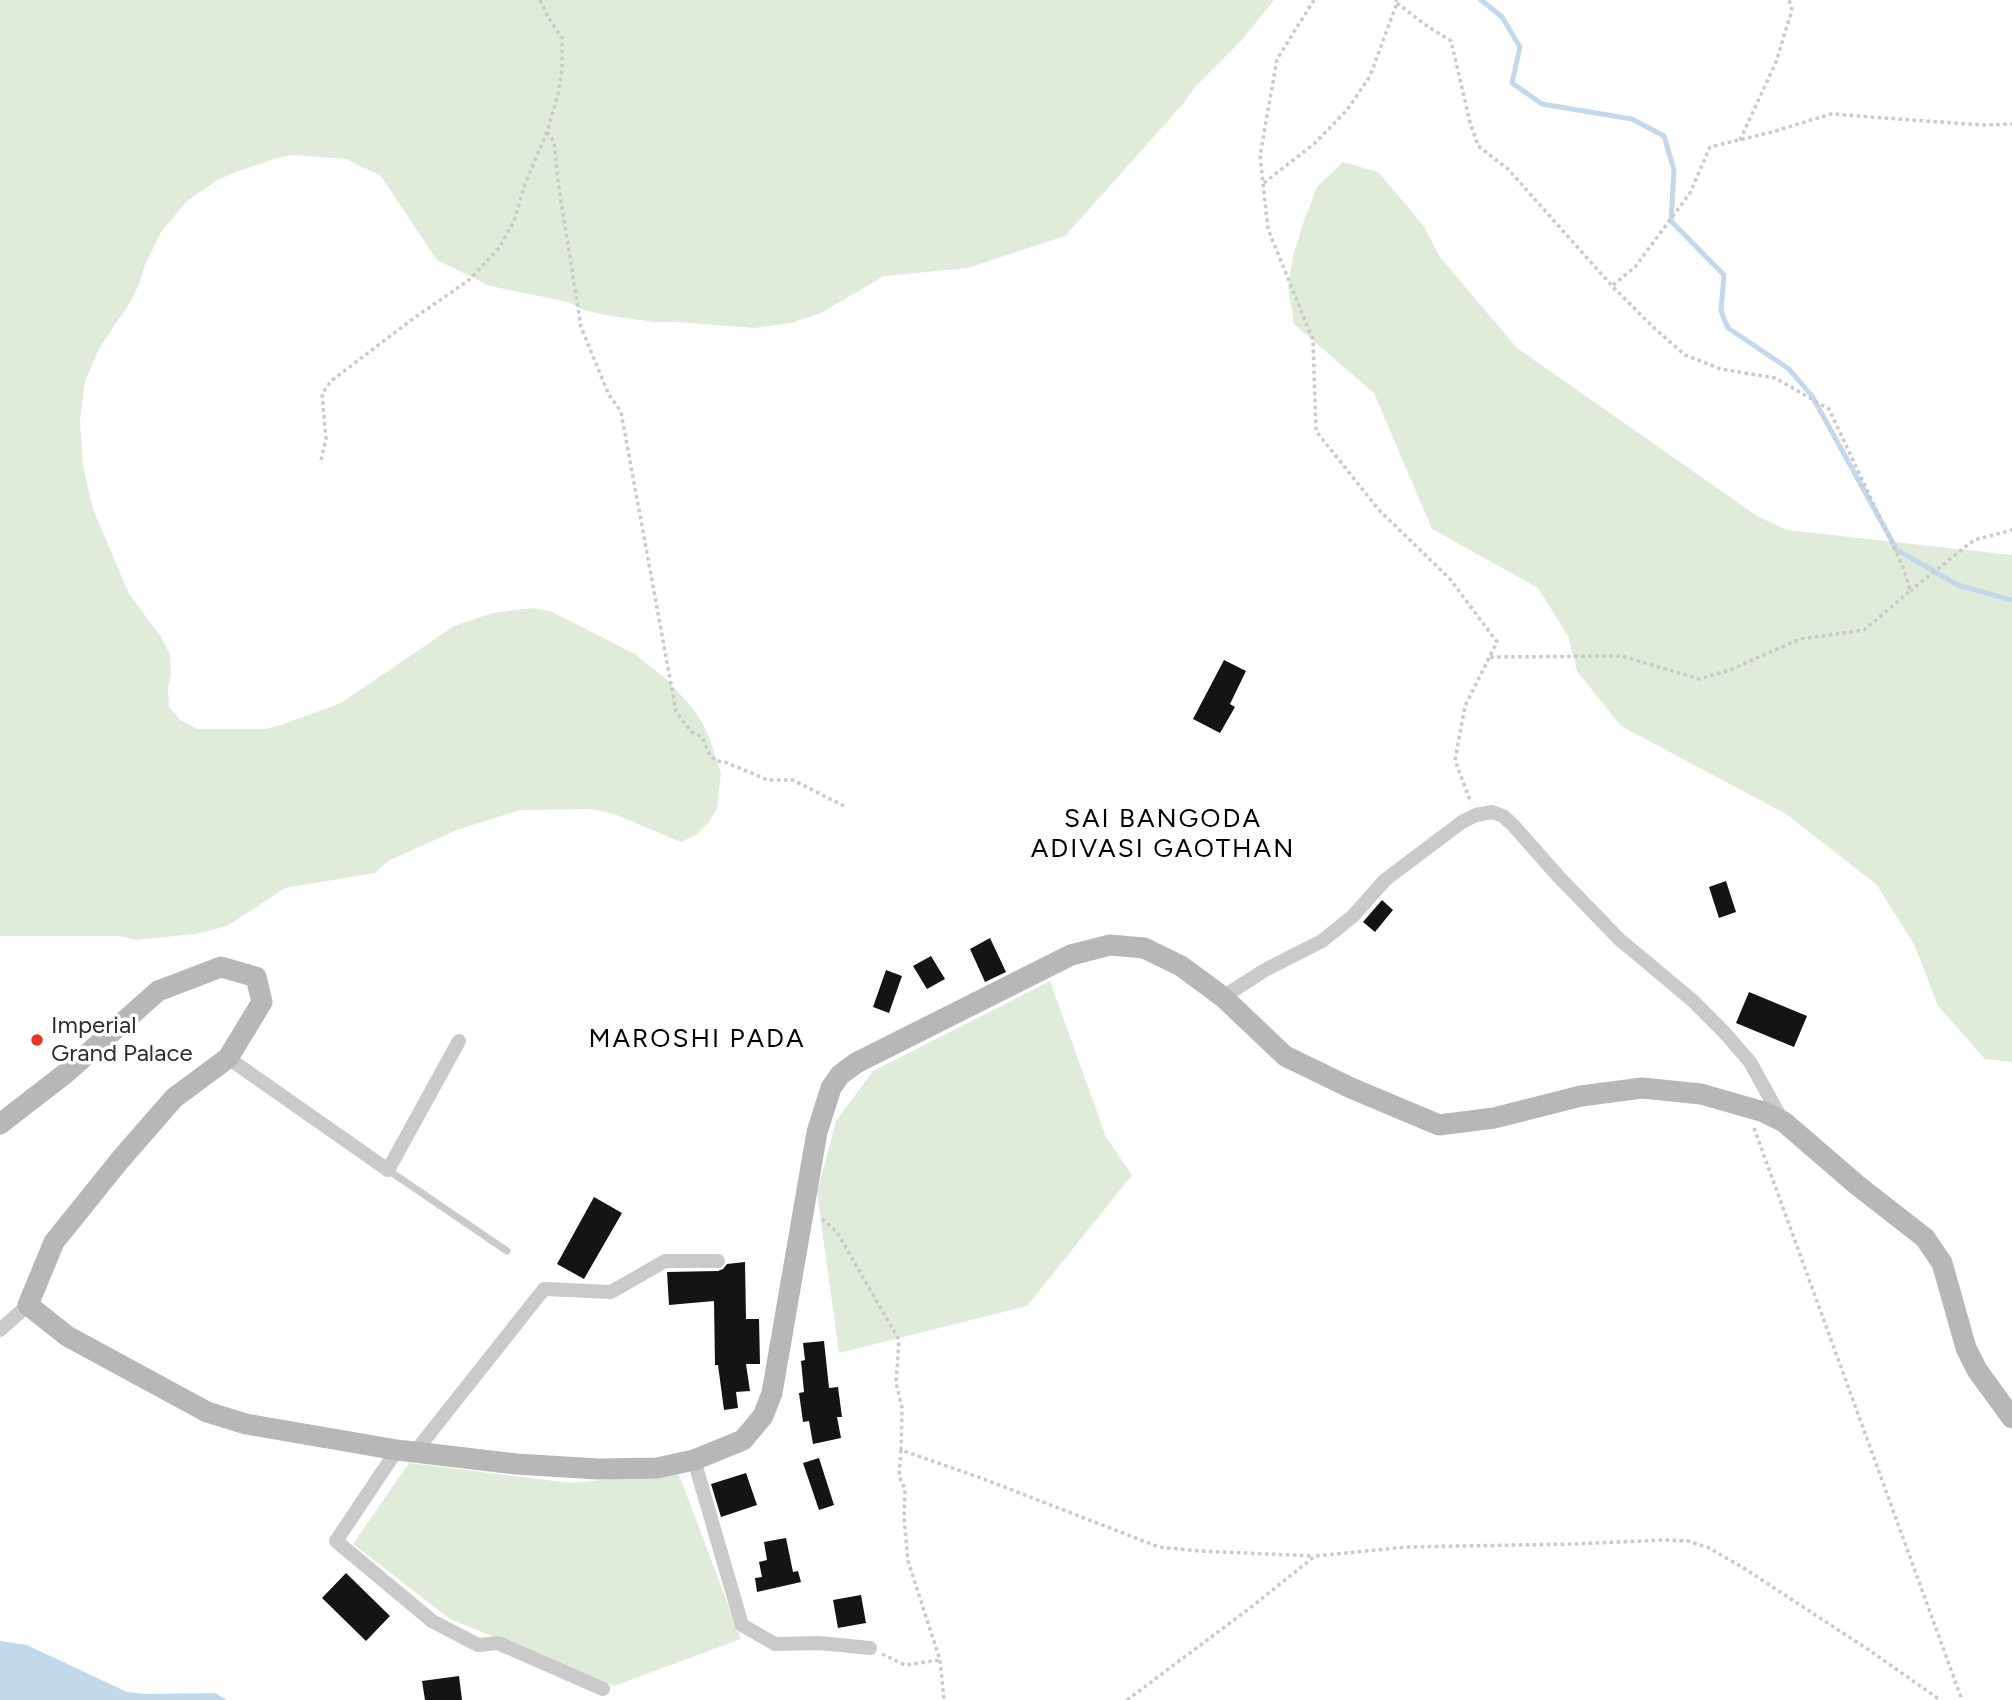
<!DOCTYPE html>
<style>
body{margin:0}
canvas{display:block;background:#fff}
</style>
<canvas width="2012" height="1700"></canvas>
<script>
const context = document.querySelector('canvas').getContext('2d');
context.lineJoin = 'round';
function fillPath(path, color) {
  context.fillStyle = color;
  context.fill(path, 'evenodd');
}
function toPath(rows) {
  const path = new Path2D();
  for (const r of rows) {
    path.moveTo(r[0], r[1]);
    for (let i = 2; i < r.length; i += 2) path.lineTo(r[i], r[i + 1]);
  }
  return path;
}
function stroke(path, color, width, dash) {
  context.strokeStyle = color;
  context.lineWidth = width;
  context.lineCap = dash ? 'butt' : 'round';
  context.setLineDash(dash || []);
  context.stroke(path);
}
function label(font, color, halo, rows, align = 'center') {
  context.font = font + ' Figtree,sans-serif';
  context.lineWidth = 7;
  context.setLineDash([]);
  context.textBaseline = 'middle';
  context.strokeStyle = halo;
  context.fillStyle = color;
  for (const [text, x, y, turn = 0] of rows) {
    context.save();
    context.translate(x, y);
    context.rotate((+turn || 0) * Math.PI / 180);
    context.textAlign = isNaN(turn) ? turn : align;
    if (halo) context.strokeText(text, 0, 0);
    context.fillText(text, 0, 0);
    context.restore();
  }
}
fillPath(toPath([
 [0,0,1274,0,1241,41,1195,87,1183,104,1065,236,968,268,884,276,821,313,791,323,755,328,678,322,654,322,605,315,584,310,568,302,490,286,437,260,381,176,346,159,291,155,274,159,233,173,216,181,187,201,161,232,145,265,139,284,131,301,100,347,85,381,80,420,83,467,93,509,129,594,161,637,170,655,171,672,168,689,169,707,180,720,198,729,266,729,284,724,341,703,454,626,492,613,533,608,550,611,635,654,665,678,692,707,702,722,710,740,721,773,717,809,708,823,696,835,681,842,614,814,593,809,520,810,457,830,388,861,375,873,285,888,227,926,196,934,136,940,120,936,0,936],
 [1343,162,1378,172,1423,225,1440,257,1517,348,1757,516,1787,530,2012,555,2012,1062,1985,1059,1938,1006,1914,944,1876,884,1786,814,1621,726,1577,671,1568,636,1538,588,1432,529,1374,393,1294,324,1288,287,1293,256,1304,221,1317,187],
 [1050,981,1106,1137,1132,1175,1027,1306,839,1353,817,1193,836,1121,873,1071],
 [409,1463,571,1483,678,1472,741,1639,614,1686,450,1619,353,1544]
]), '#e1ebd9');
fillPath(toPath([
 [0,1641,27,1645,127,1692,146,1694,215,1693,227,1700,0,1700]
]), '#c4d8ec');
stroke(toPath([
 [1481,0,1502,17,1520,47,1512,83,1542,104,1632,119,1664,136,1674,170,1671,221,1724,275,1721,311,1728,328,1789,369,1812,396,1897,550,1958,585,2012,600]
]), '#c4d8ec', 5);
fillPath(toPath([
 [1224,660,1246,671,1230,704,1235,707,1220,733,1193,719],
 [1726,881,1736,912,1719,918,1709,887],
 [1382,900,1393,910,1375,932,1363,922],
 [990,938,1006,972,985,982,970,949],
 [931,956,945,979,927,989,913,966],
 [886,970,902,976,889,1013,873,1007],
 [1749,992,1807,1016,1794,1047,1736,1023],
 [594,1197,622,1213,584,1279,557,1264],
 [745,1262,746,1319,759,1319,760,1364,746,1364,750,1391,736,1392,738,1408,724,1410,718,1365,715,1365,714,1301,669,1305,667,1272,718,1271,723,1269,727,1264],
 [824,1341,829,1388,838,1387,842,1417,837,1417,841,1438,813,1444,809,1421,803,1422,799,1393,804,1392,801,1361,805,1360,803,1343],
 [819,1458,834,1505,819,1510,803,1463],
 [746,1473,757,1505,721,1517,711,1484],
 [786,1538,793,1572,798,1571,801,1582,757,1592,755,1578,762,1577,759,1562,767,1560,764,1542],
 [346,1573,390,1616,366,1641,322,1598],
 [861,1595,866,1623,838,1628,833,1600],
 [459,1676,462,1700,425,1700,422,1681]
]), '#141414');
stroke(toPath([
 [1314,0,1277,59,1260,156,1268,229,1313,340,1316,431,1379,510,1450,579,1497,642,1465,706,1455,760,1471,803],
 [1397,3,1427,26,1451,41,1470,122,1478,146,1508,169,1612,286,1653,327,1685,355,1721,369,1775,378,1829,409,1904,569,1910,591,1864,630,1800,639,1730,670,1699,679,1622,656,1490,657],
 [547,132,554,142,559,188,581,327,608,393,621,412,676,711,681,719,692,732,702,737,710,756,717,761,725,762,768,780,793,780,844,806],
 [1740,140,1776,62,1792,10,1789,0],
 [1264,183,1315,143,1347,110,1370,76,1397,3,1396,0],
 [1613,285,1635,267,1690,193,1710,147,1772,132,1831,114,1982,125,2012,124],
 [321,460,326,439,322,394,331,381,414,318,469,280,499,248,514,221,525,184,547,132,558,94,562,69,562,38,548,17,540,0],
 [1910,591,1974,540,2012,530],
 [1754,1128,1962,1700],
 [822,1219,837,1232,899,1340,896,1383,902,1408,901,1450,981,1478,1159,1547,1199,1551,1313,1556],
 [901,1450,899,1476,905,1489,904,1518,908,1561,940,1660,944,1700],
 [882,1654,905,1665,940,1660],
 [1127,1700,1250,1608,1315,1556,1407,1547,1573,1544,1665,1540,1688,1541,1709,1548,1742,1567,1869,1650,1940,1700]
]), '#cacaca', 3.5, [3.5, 3.5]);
stroke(toPath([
 [388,1170,507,1251]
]), '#cacaca', 7);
stroke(toPath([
 [1223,997,1265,970,1322,941,1353,916,1385,880,1462,822,1476,815,1492,812,1503,816,1513,825,1558,876,1619,939,1692,1000,1724,1032,1750,1062,1782,1120],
 [228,1058,388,1170,459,1041],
 [0,1330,28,1305],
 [397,1450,336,1541,432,1621,478,1645,498,1643,603,1689],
 [415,1452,544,1289,611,1292,665,1261,718,1261],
 [694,1460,742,1625,775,1644,819,1643,870,1648]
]), '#cacaca', 14);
stroke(toPath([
 [0,1124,66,1073,158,991,221,967,256,977,262,1002,228,1058,174,1098,120,1160,54,1242,28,1305,67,1336,207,1412,246,1424,397,1450,516,1464,598,1469,657,1468,694,1460,743,1440,763,1416,772,1393,817,1132,831,1088,840,1075,856,1063,1071,955,1110,945,1144,948,1181,966,1223,997,1285,1056,1351,1088,1439,1125,1494,1118,1581,1096,1642,1088,1701,1094,1764,1112,1784,1122,1857,1185,1925,1238,1942,1263,1966,1348,1977,1370,2012,1418]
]), '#b7b7b7', 21);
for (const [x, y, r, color] of [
 [37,1040,7,"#ec3227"]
]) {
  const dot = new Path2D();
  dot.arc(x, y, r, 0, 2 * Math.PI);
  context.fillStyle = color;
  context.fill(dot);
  stroke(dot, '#fff', 2.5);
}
label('24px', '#2d2d2d', '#fff', [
 ["Imperial",51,1026],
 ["Grand Palace",51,1054]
], 'left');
context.letterSpacing = '2px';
label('26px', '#000', '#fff', [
 ["SAI BANGODA",1163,819],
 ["ADIVASI GAOTHAN",1163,849],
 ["MAROSHI PADA",697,1039]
]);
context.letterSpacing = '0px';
</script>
